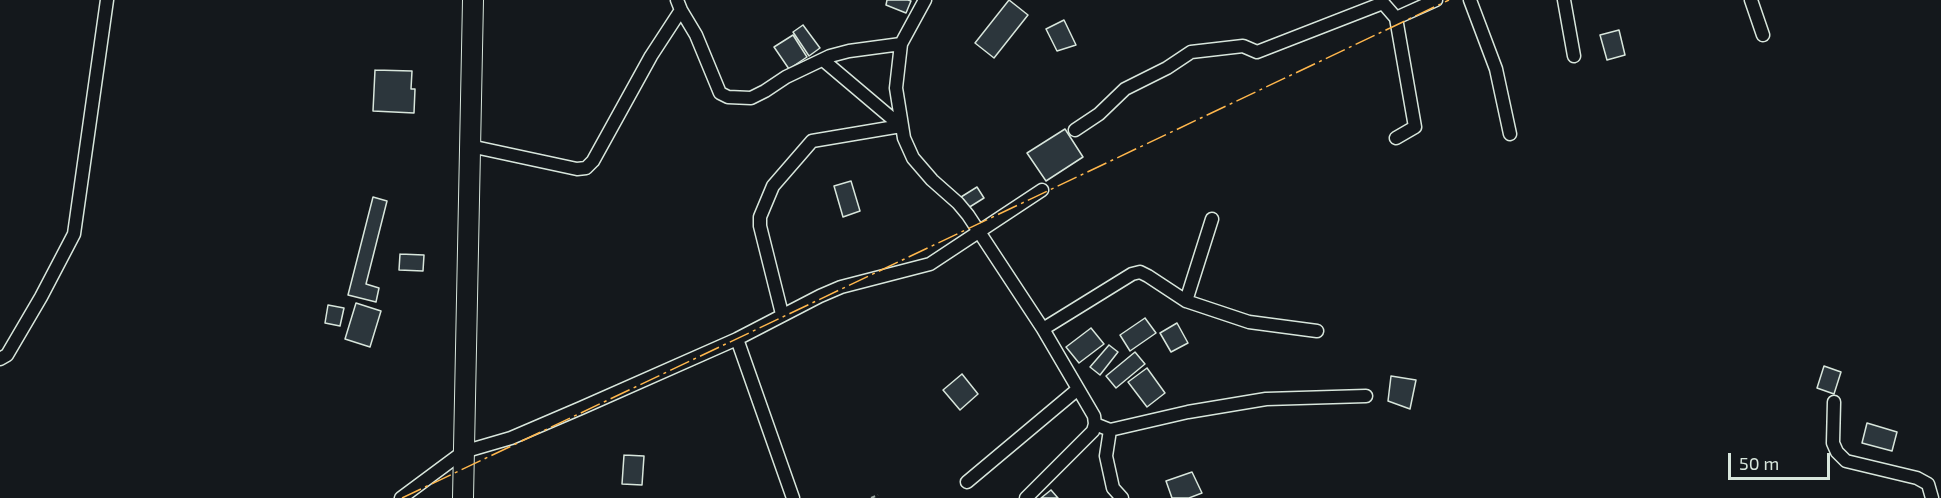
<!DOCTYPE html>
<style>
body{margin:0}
#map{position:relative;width:1941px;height:498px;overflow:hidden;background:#14181c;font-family:"Exo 2",sans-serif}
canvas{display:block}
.scale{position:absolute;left:1728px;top:453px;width:102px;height:27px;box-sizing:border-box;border:3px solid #d8e6dc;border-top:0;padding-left:8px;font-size:18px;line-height:21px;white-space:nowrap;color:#d8e6dc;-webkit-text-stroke:4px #14181c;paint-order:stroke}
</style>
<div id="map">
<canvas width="1941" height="498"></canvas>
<div class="scale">50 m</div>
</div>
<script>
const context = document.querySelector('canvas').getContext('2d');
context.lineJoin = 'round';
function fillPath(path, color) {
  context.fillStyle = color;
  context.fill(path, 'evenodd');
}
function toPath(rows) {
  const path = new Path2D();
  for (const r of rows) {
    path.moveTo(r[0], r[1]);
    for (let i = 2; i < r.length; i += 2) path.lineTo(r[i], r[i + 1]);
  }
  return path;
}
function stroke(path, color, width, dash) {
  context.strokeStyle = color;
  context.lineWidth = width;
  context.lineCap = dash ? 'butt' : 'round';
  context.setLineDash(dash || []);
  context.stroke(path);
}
const building = toPath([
 [887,0,908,0,911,1,906,13,886,5,887,0],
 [1009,0,1028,15,994,58,975,43,1009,0],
 [1064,20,1076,45,1057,51,1046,29,1064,20],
 [803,25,820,48,809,56,793,32,803,25],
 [1619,30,1625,55,1607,60,1600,35,1619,30],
 [793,35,807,57,789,69,774,47,793,35],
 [375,70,412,71,411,89,415,89,414,113,373,111,375,70],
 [1065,129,1083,157,1046,181,1027,153,1065,129],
 [851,181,860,211,843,217,834,186,851,181],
 [977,187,984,198,968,208,961,197,977,187],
 [373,197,387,201,366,284,379,288,376,302,348,295,373,197],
 [400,254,424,255,423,271,399,270,400,254],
 [356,303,381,311,370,347,345,339,356,303],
 [328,305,344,308,340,326,325,323,328,305],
 [1145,318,1156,333,1130,351,1120,335,1145,318],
 [1177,323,1188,343,1171,352,1160,333,1177,323],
 [1091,328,1104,344,1079,363,1066,347,1091,328],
 [1109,345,1118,352,1100,375,1090,367,1109,345],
 [1135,352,1145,364,1116,388,1106,376,1135,352],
 [1824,366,1841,372,1834,394,1817,388,1824,366],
 [1147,368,1165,393,1147,407,1128,382,1147,368],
 [962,374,978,394,960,410,943,390,962,374],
 [1391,376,1416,380,1410,409,1388,401,1391,376],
 [1867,423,1897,432,1892,451,1862,443,1867,423],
 [624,455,644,456,642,485,622,484,624,455],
 [1192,472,1202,493,1189,498,1172,498,1166,481,1192,472],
 [1051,490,1058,498,1041,498,1051,490]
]);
fillPath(building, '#2c363c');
stroke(building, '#d8e6dc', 1.5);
const street = toPath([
 [677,0,681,10,696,35,720,93,728,97,751,98,765,91,786,77,830,56,849,51,901,44],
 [925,0,901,44,896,88,904,138,913,158,932,180,958,203,968,215,1043,329,1132,274,1140,272,1148,276,1186,301,1249,322,1317,331],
 [1470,0,1496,69,1510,134],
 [1564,0,1574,56],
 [1751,0,1763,35],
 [1396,18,1436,0],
 [823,60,901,126],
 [1075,130,1099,114,1125,89,1167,68,1191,52,1243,46,1257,52,1383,3,1396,18,1415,127,1396,138],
 [470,146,577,169,586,168,593,161,651,56,681,10],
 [1186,301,1212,219],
 [782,314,760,226,760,217,773,186,812,141,901,126],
 [737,339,793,498],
 [0,359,7,355,41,297,74,234,107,0],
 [1834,402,1833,443,1837,452,1846,461,1917,478,1928,484,1932,498],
 [1095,424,1110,430,1188,412,1266,399,1366,396],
 [1110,430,1106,456,1113,488,1122,498],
 [967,482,1078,389],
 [401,498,463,452,511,438,581,408,737,339,820,296,841,287,930,264,1042,190],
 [1026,498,1093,431,1095,424,1094,416,1043,329]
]);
const primary = toPath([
 [463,498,473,0]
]);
stroke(street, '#d8e6dc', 15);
stroke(primary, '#d8e6dc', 22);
stroke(toPath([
 [871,498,878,495]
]), '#9da8a2', 2, [4.5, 3]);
stroke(street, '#14181c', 12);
stroke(primary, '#14181c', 20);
stroke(toPath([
 [402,498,1449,0]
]), '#ffb74d', 1.5, [21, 4.5, 3, 4.5]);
</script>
